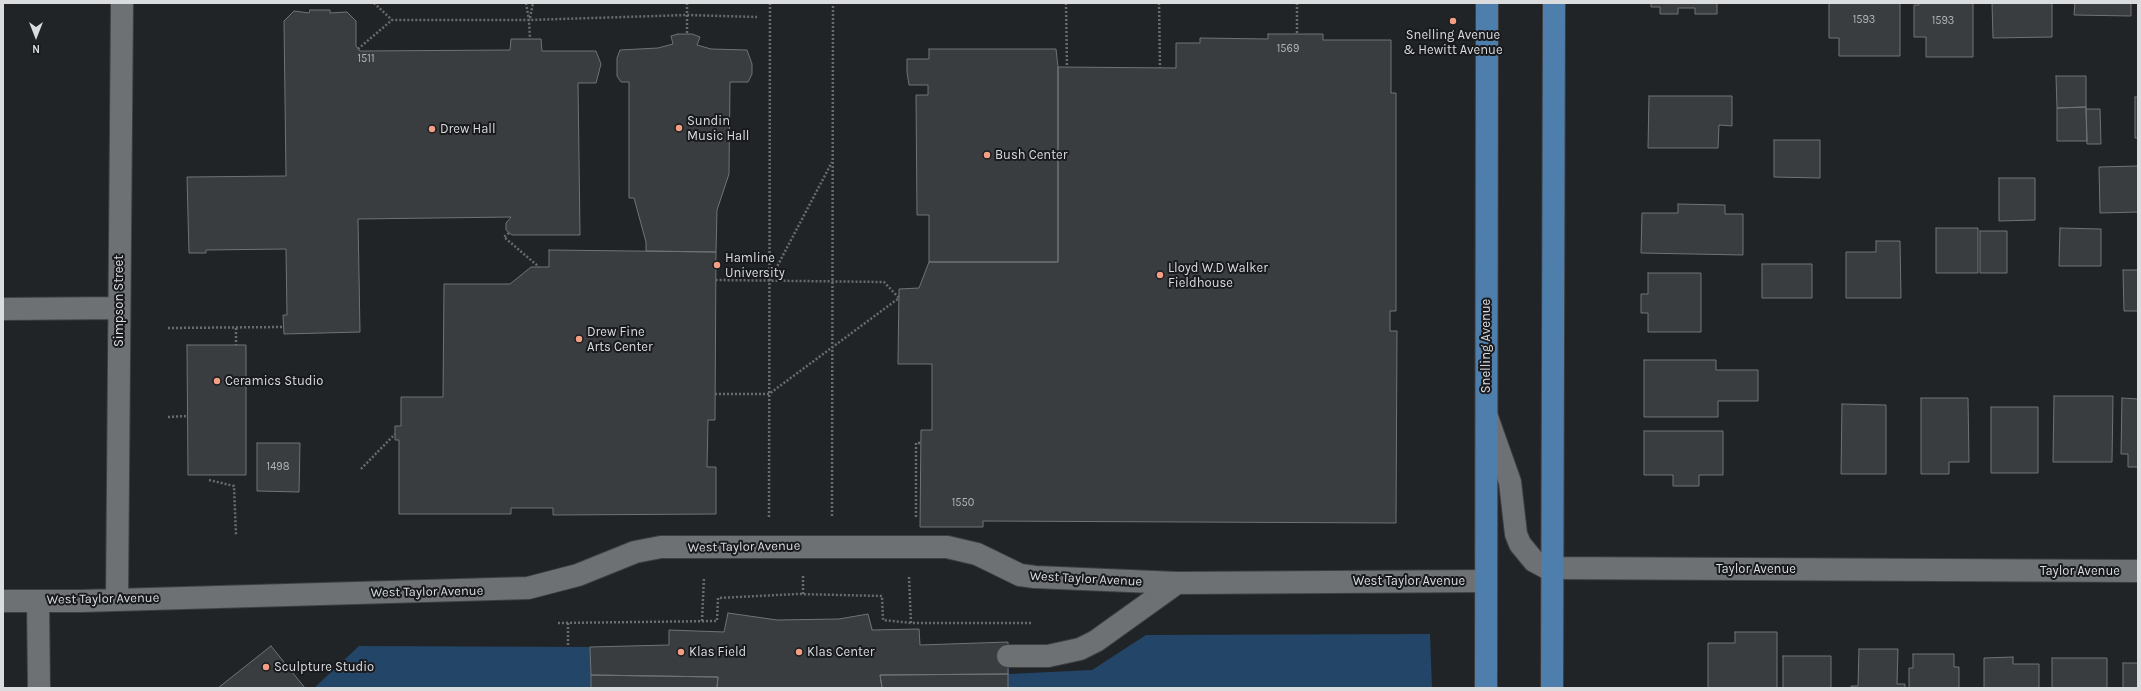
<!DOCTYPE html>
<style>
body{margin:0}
#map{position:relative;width:2141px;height:691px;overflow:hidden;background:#212426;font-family:Karla,sans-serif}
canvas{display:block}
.frame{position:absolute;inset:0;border:4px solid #dadcde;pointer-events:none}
.north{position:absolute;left:16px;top:16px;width:40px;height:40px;-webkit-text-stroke:3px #181a1d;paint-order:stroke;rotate:180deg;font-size:11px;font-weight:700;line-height:16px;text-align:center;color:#dadcde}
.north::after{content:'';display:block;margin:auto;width:14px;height:18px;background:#dadcde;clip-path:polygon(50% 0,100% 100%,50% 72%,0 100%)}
</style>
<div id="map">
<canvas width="2141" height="691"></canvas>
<div class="frame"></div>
<div class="north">N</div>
</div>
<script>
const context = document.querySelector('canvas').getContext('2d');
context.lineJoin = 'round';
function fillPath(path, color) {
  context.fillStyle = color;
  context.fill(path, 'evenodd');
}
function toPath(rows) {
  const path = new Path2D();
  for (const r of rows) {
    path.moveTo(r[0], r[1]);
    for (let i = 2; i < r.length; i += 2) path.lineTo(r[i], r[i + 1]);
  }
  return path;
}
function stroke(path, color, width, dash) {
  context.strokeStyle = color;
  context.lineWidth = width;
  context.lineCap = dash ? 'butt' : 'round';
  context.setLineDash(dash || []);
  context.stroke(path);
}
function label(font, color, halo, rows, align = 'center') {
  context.font = font + ' Karla,sans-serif';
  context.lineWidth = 4;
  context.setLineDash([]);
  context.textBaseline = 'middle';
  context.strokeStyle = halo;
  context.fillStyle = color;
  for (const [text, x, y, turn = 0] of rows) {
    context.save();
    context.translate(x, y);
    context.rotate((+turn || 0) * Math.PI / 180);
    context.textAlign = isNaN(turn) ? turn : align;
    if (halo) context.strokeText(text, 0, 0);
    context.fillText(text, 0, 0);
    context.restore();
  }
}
fillPath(toPath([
 [728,613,777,620,839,619,868,614,873,630,919,629,920,645,1008,642,1009,674,1092,670,1146,635,1430,634,1432,688,314,688,359,646,590,647,669,645,669,630,724,632]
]), '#234567');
const building = toPath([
 [1651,3,1717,3,1717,14,1695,14,1695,8,1678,8,1678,14,1660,14,1660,7,1651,7,1651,3],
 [1829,3,1900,3,1900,56,1839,56,1839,38,1829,38,1829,3],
 [1919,3,1973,3,1973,57,1926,57,1926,37,1914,37,1914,5,1919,5,1919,3],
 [1992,3,2052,3,2052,37,1993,38,1992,3],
 [2075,3,2131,3,2131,16,2074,15,2075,3],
 [310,10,330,10,330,13,347,12,356,21,356,46,360,51,510,50,511,39,541,39,542,51,596,51,601,64,596,83,578,83,580,235,512,235,506,230,506,223,511,217,358,219,360,332,284,334,283,315,287,315,286,249,206,250,206,253,189,253,187,177,286,176,284,21,294,11,309,13,310,10],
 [678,34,692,34,700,37,697,45,711,49,747,50,752,64,752,74,748,82,730,82,729,174,717,210,716,252,646,251,646,242,634,198,629,198,629,82,621,82,617,76,617,58,620,50,658,48,673,44,671,36,678,34],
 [1268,34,1323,34,1323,40,1391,40,1391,93,1396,93,1396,311,1390,311,1390,331,1397,331,1396,523,983,521,983,527,920,527,921,430,932,430,932,364,898,364,899,289,919,288,929,262,1058,262,1058,67,1176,68,1176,43,1200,43,1200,38,1268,39,1268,34],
 [929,49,1056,49,1058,67,1058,262,929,262,929,215,917,215,916,95,928,95,928,85,909,85,907,72,907,59,929,59,929,49],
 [2056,76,2086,76,2086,107,2057,108,2056,76],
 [1649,96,1732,96,1732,126,1719,125,1718,148,1648,148,1649,96],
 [2135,97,2138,97,2138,138,2135,138,2135,97],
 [2086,107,2087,141,2057,141,2057,108,2086,107],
 [2086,109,2100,109,2101,144,2087,144,2086,109],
 [1774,140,1820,140,1820,178,1774,177,1774,140],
 [2138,166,2138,212,2100,213,2099,167,2138,166],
 [1999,178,2035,178,2035,220,1999,221,1999,178],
 [1678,204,1725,205,1725,214,1743,214,1743,255,1641,253,1642,213,1678,213,1678,204],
 [1936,228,1978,228,1978,273,1936,273,1936,228],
 [2060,228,2101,229,2101,266,2059,266,2060,228],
 [1980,231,2007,231,2007,273,1980,273,1980,231],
 [1876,241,1900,241,1901,298,1846,298,1846,252,1876,252,1876,241],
 [549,250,716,252,715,420,708,420,707,467,716,467,716,514,553,515,553,508,511,508,511,514,399,514,399,440,395,440,395,426,401,426,401,397,443,397,444,284,510,284,531,267,549,267,549,250],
 [1762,264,1812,264,1812,298,1762,298,1762,264],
 [2123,270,2138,270,2138,311,2124,311,2123,270],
 [1648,273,1701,273,1701,332,1648,332,1648,313,1641,313,1641,294,1648,294,1648,273],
 [187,345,246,345,246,475,188,475,187,345],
 [1644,360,1716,360,1716,370,1758,370,1758,401,1718,401,1718,417,1644,417,1644,360],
 [2054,396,2113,396,2112,462,2053,462,2054,396],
 [1921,398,1968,398,1969,462,1949,462,1949,474,1921,474,1921,398],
 [2122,398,2138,399,2138,467,2128,467,2128,454,2121,454,2122,398],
 [1842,404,1886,405,1886,474,1841,474,1842,404],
 [1991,407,2038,407,2038,473,1991,473,1991,407],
 [1644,431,1723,431,1723,475,1699,475,1699,486,1673,486,1673,475,1644,475,1644,431],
 [257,443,300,443,299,492,257,491,257,443],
 [728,613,777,620,839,619,868,614,872,630,919,629,920,645,1008,642,1008,674,880,675,882,688,717,688,718,677,591,675,590,647,669,645,669,630,724,632,728,613],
 [1735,632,1777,632,1777,688,1708,688,1708,643,1735,643,1735,632],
 [271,646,305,688,218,688,271,646],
 [1859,649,1898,649,1897,684,1905,684,1905,688,1851,688,1851,686,1858,686,1859,649],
 [1913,654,1954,654,1954,667,1959,667,1959,688,1909,688,1909,668,1913,668,1913,654],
 [1783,656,1831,656,1831,688,1783,688,1783,656],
 [2013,657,2013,664,2039,664,2039,688,1984,688,1984,658,2013,657],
 [2052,658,2107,658,2107,688,2052,688,2052,658],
 [2123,663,2138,663,2138,688,2123,688,2123,663],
 [1008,674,1008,688,882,688,880,675,1008,674],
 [591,675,718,677,717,688,591,688,591,675]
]);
fillPath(building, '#3a3d3f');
stroke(building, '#707275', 1);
const minor = toPath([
 [3,309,119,308],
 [1487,417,1510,482,1516,534,1520,544,1534,561,1547,568,2138,571],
 [117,599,122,3],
 [3,601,81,601,528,588,578,575,635,552,661,547,947,547,977,554,1020,575,1035,577,1177,583,1485,581],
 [38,601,39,688],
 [1008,656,1048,656,1080,649,1096,641,1177,583]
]);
const major = toPath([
 [1486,688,1487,3],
 [1552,688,1554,3]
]);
stroke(minor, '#3d3f41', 24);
stroke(major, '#3d3f41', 24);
stroke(toPath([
 [374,3,392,20],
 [526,3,529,20,530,39],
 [687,3,687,34],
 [1066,3,1067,67],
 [1159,3,1160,68],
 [1297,3,1297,34],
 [530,18,533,3],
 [358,49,392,20,529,20,687,15,757,17],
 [509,233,504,237,539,267],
 [770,280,832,162],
 [168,328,284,327],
 [236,328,236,345],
 [715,394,769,394,899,298,884,282,716,280],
 [168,417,187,416],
 [361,469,395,434],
 [209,480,234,486,236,535],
 [832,516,833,3],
 [769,517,770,3],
 [916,517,916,443,921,443],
 [803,576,803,594],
 [909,577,911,623,1032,623],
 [702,621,704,577],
 [558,623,717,621,718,598,798,594,882,596,883,620,911,623],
 [568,623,568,646]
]), '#696c6e', 2.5, [2, 2]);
stroke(minor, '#6e7174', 22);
stroke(major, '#4e7fac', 22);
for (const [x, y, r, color] of [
 [1453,21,4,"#f39f83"],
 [679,128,4,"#f39f83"],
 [432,129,4,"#f39f83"],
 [987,155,4,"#f39f83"],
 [717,265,4,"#f39f83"],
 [1160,275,4,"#f39f83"],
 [579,339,4,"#f39f83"],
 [217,381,4,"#f39f83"],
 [681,652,4,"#f39f83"],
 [799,652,4,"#f39f83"],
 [266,667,4,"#f39f83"]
]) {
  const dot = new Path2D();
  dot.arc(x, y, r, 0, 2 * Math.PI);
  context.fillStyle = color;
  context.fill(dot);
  stroke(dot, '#181a1d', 1.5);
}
label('11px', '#b2b4b6', null, [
 ["1593",1864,20],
 ["1593",1943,21],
 ["1569",1288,49],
 ["1511",366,59],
 ["1498",278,467],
 ["1550",963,503]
]);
label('13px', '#dadcde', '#181a1d', [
 ["Snelling Avenue",1453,35,"center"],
 ["& Hewitt Avenue",1453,50,"center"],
 ["Sundin",687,121],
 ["Music Hall",687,136],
 ["Drew Hall",440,129],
 ["Bush Center",995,155],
 ["Hamline",725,258],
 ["University",725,273],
 ["Lloyd W.D Walker",1168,268],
 ["Fieldhouse",1168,283],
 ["Drew Fine",587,332],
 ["Arts Center",587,347],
 ["Ceramics Studio",225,381],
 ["Klas Field",689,652],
 ["Klas Center",807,652],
 ["Sculpture Studio",274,667]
], 'left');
label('13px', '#dadcde', '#181a1d', [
 ["Simpson Street",119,301,-90],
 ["Snelling Avenue",1486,346,-90],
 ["West Taylor Avenue",744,547,-1],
 ["Taylor Avenue",1756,569],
 ["Taylor Avenue",2080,571],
 ["West Taylor Avenue",1086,579,3],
 ["West Taylor Avenue",1409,581],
 ["West Taylor Avenue",427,592,-1],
 ["West Taylor Avenue",103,599,-1]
]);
</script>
